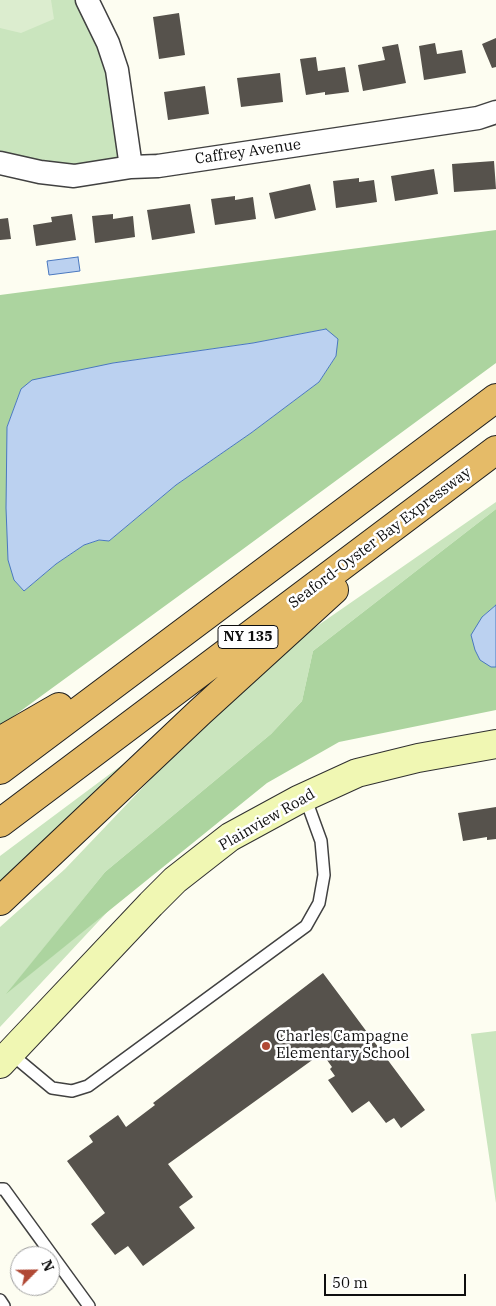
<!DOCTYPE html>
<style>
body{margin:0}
#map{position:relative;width:496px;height:1306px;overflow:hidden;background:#fdfdf1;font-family:"IBM Plex Serif",serif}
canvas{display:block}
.north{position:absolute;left:10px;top:1246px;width:50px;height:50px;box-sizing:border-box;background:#fff;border:1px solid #9f9f9f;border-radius:50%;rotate:67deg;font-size:14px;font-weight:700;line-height:20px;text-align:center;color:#0e0e0e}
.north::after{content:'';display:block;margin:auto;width:18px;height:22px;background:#b04935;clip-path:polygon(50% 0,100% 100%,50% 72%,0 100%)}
.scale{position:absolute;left:324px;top:1274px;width:142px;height:22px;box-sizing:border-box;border:2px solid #0e0e0e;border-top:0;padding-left:6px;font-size:15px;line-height:18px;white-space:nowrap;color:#0e0e0e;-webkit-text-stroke:4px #fff;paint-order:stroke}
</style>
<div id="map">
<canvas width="496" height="1306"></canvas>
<div class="north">N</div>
<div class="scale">50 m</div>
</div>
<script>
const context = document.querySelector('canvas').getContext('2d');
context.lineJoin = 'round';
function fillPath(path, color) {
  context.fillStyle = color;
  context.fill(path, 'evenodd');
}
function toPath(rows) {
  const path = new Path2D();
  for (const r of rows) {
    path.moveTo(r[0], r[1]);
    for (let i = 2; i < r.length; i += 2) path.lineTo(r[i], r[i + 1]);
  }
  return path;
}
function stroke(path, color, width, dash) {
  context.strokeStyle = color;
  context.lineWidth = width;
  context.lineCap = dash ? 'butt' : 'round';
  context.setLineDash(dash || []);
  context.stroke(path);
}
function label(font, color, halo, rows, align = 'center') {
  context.font = font + ' "IBM Plex Serif",serif';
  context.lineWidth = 5;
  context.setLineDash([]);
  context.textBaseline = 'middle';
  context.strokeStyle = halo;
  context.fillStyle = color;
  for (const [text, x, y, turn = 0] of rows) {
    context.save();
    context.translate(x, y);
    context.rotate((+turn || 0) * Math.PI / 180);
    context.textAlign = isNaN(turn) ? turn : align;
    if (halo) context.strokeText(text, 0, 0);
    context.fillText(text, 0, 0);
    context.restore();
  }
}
fillPath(toPath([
 [0,0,87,0,108,43,131,167,0,163],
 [496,502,496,509,313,651,302,701,271,734,105,872,9,991,111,908,0,1027,0,927,65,869,191,737,307,633],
 [142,750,0,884,0,856],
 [496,1031,496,1203,471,1034]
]), '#cae5be');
fillPath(toPath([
 [496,230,496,363,239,552,0,726,0,295],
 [326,329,336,356,319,382,251,433,176,485,109,541,99,540,84,545,56,564,24,591,14,580,7,427,21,389,113,363,253,343],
 [496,509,496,605,482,617,491,667,496,667,496,710,339,742,267,783,6,994,105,872,271,734,302,701,313,651]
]), '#acd49f');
fillPath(toPath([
 [0,0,51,0,54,19,21,33,0,28]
]), '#dcedcf');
const water = toPath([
 [78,257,80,271,49,275,47,261,78,257],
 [326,329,338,339,336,356,319,382,251,433,176,485,109,541,99,540,84,545,56,564,24,591,14,580,8,560,6,508,7,427,21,389,32,380,113,363,253,343,326,329],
 [496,605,496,667,491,667,480,660,475,650,471,635,482,617,496,605]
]);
fillPath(water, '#bbd1f0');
stroke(water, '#4a78bf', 1);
fillPath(toPath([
 [179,13,185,55,159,59,153,17],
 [496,38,496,67,492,68,482,44],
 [435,43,437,54,462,50,466,73,424,80,419,46],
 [398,44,406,83,363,91,358,65,385,60,382,47],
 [316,57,318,71,345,67,349,92,325,95,325,92,306,95,300,59],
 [280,73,283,102,241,107,237,78],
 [205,86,209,114,168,120,164,92],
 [494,161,496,189,454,192,452,164],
 [434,169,438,194,395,201,391,176],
 [359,178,359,182,374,180,377,202,336,208,333,181],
 [310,184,316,210,275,219,269,193],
 [235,196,235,200,253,197,256,219,215,225,211,199],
 [190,204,195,233,152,240,147,210],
 [72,214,76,240,36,246,33,225,52,222,51,217],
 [113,214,113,219,133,216,135,237,95,243,92,216],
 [8,218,11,239,0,240,0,219],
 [496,807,496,839,487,840,487,837,463,841,458,813],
 [323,973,425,1110,401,1128,394,1118,386,1123,369,1101,352,1113,328,1080,335,1076,330,1069,332,1067,322,1053,168,1164,193,1197,179,1207,195,1228,143,1266,128,1246,115,1255,91,1224,105,1213,67,1161,93,1142,89,1136,118,1115,126,1127,155,1105,153,1103]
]), '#56524c');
const service = toPath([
 [10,1053,52,1088,72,1091,88,1086,306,926,319,903,324,875,321,841,305,797],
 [0,1189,4,1189,89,1306],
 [0,1300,4,1306]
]);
const minor = toPath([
 [87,0,108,43,117,70,131,167],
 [0,163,40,172,74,176,131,167,158,166,478,118,496,112]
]);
const secondary = toPath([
 [0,1064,151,904,175,880,230,837,298,800,357,773,418,758,496,744]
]);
const motorway = toPath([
 [0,741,59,707],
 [0,770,496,398],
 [0,823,496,450],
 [0,901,200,712,334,590]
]);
stroke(service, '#414141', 14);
stroke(minor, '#414141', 25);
stroke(secondary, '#303030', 30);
stroke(motorway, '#1f1f1f', 30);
stroke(service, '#fff', 11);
stroke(minor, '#fff', 22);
stroke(secondary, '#f0f7b3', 28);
stroke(motorway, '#e5bb68', 28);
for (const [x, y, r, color] of [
 [266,1046,5,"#b04935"]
]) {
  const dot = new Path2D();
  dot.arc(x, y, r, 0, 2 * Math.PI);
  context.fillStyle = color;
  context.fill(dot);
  stroke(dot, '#fff', 2);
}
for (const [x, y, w] of [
 [248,637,60]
]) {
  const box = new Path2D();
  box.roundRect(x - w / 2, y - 11.5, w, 23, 4);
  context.fillStyle = '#fff';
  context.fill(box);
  stroke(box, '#0e0e0e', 1);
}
label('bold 14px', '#0e0e0e', null, [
 ["NY 135",248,637]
]);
label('15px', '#0e0e0e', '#fff', [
 ["Caffrey Avenue",248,152,-8],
 ["Seaford-Oyster Bay Expressway",380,538,-37],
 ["Plainview Road",267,820,-30]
]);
label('15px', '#0e0e0e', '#fff', [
 ["Charles Campagne",276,1037],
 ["Elementary School",276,1054]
], 'left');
</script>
